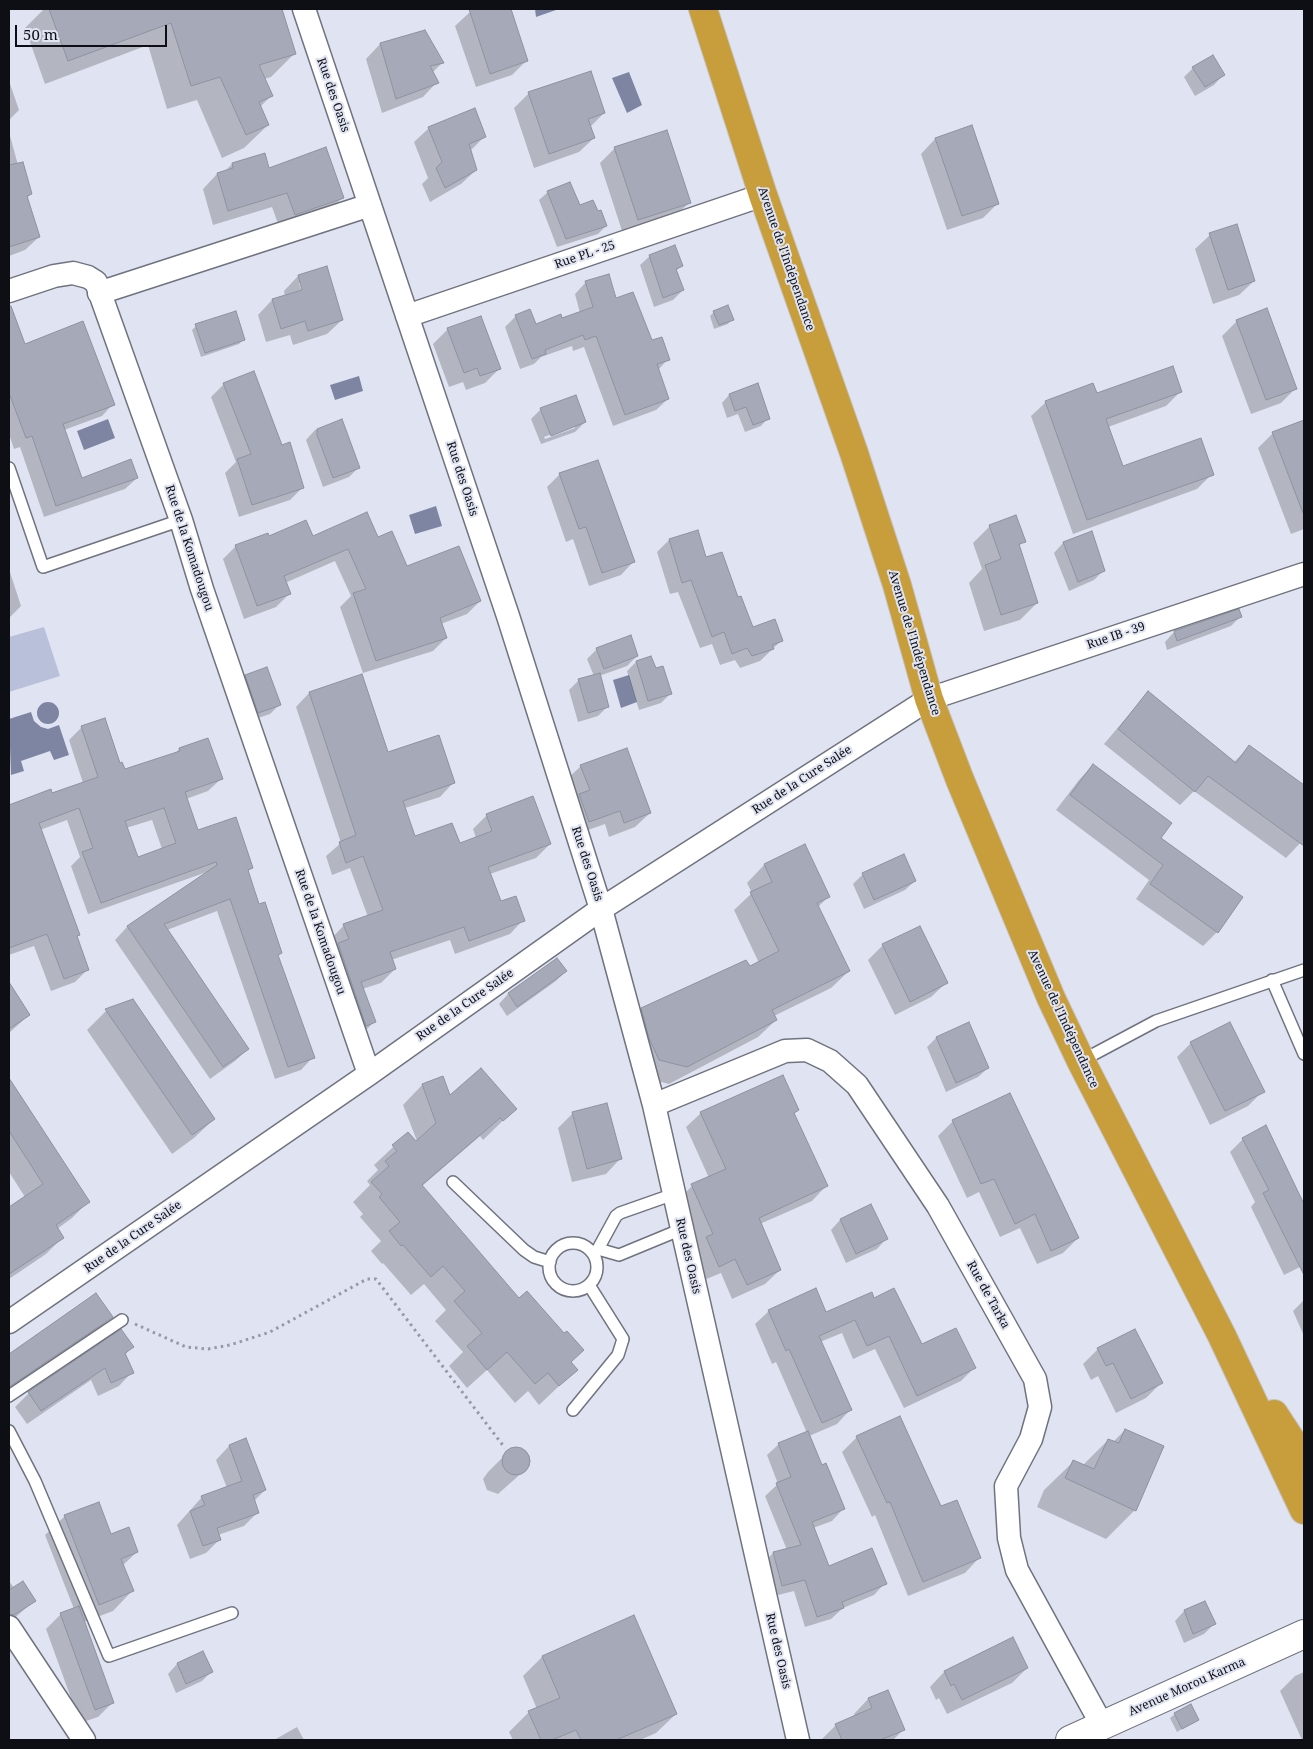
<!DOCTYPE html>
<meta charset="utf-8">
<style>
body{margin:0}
#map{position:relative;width:1313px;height:1749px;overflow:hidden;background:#e0e4f2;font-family:"Noto Serif",serif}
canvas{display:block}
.frame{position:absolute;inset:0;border:10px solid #0e0f14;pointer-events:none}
.scale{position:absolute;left:15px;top:25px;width:152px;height:22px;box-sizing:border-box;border:2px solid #0e0f14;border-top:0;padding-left:6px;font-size:15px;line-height:18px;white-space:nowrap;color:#0e0f14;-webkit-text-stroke:4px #e0e4f2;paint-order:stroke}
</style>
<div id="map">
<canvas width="1313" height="1749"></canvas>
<div class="frame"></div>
<div class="scale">50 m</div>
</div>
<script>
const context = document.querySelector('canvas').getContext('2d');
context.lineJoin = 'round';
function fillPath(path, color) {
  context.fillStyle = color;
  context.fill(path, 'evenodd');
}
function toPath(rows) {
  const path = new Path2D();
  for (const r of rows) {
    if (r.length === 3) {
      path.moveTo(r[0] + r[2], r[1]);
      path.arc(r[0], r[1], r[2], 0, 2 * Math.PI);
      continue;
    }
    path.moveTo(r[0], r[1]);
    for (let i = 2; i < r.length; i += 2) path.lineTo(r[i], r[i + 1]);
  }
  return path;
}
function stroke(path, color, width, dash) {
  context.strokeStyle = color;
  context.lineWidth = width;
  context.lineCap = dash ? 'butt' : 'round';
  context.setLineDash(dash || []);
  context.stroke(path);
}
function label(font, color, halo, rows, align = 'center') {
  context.font = font + ' "Noto Serif",serif';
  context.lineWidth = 4;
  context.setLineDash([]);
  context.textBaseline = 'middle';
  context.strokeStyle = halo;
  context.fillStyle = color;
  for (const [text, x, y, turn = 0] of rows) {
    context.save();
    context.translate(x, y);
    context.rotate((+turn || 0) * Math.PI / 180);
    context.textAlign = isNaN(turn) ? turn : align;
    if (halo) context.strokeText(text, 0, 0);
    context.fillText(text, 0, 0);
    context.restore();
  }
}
fillPath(toPath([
 [44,627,60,676,9,692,9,637]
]), '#b8c0da');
fillPath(toPath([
 [535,9,555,9,556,10,536,17],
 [629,72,642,105,627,113,612,78],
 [359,376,363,391,335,400,330,385],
 [108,419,115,438,84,450,77,431],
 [436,506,442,526,415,534,409,515],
 [629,675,637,702,621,708,613,680],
 [48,713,11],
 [31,712,34,721,41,727,48,729,59,725,69,755,54,760,50,751,21,761,24,771,11,775,9,719]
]), '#7d85a3');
fillPath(toPath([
 [44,9,237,9,241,22,295,53,271,77,264,79,271,96,260,107,268,125,244,148,222,158,197,100,167,109,148,45,45,84,25,28],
 [479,9,509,9,526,61,512,75,476,87,455,26,470,12],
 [425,31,442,63,432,73,437,82,423,97,382,113,366,59,380,44],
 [1193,68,1223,75,1214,85,1195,96,1184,77],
 [590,72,604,113,590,127,594,138,579,152,534,168,514,108,528,94],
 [9,81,19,110,9,120],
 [429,128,484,137,470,151,476,170,461,184,430,202,422,184,428,178,414,142],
 [9,132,18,165,31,194,27,198,39,237,25,250,9,256],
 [935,139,998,203,983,218,947,230,921,154],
 [615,148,689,203,674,217,623,234,600,163],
 [232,164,269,169,343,197,328,212,280,229,272,207,213,225,203,189,217,174,224,172],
 [548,192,579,207,606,226,598,234,557,247,539,200],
 [1210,235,1254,281,1239,295,1213,304,1195,249],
 [650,256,681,266,676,271,683,290,673,300,654,307,640,265],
 [298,276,342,320,327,334,293,345,290,335,266,342,258,315,272,300,285,296,284,291],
 [299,283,302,283,303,296],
 [586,282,615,300,668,359,658,370,668,399,656,410,613,426,584,347,573,351,572,346,541,357,534,364,520,369,505,327,516,316,535,325,580,313,575,294],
 [714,312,732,319,728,324,714,329,710,316],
 [12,313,24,345,113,404,102,416,64,430,81,480,137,478,125,489,44,517,20,447,14,449,9,434,9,315],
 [1237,321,1295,389,1281,403,1251,414,1222,336],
 [196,326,244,339,239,344,201,357,192,330],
 [448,329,499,369,485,383,466,390,463,382,449,387,433,344],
 [224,384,302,488,290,500,239,517,225,473,236,462,211,397],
 [1181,391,1166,406,1108,427,1122,468,1212,474,1197,489,1073,534,1031,416,1046,402,1096,394],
 [729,395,768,418,761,426,745,432,738,414,727,418,722,403],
 [541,409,585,422,575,432,541,444,531,419],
 [575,425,575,428,545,439,544,437],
 [341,421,359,467,349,477,323,487,306,440,315,430],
 [1302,422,1304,429,1304,529,1291,534,1258,448,1273,433],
 [560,474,634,561,621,575,589,586,573,539,566,542,547,487],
 [990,526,1024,541,1019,546,1037,603,1020,620,984,631,969,583,982,569,973,543],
 [1091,533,1104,570,1094,580,1069,591,1054,553,1063,543],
 [269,537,377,538,407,568,480,601,467,614,441,624,446,638,433,651,363,673,340,607,351,596,335,561,285,583,289,594,276,607,244,619,223,559,236,546],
 [669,540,705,559,738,599,752,629,782,640,760,661,740,668,735,660,720,665,712,644,700,648,678,592,670,594,657,552],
 [9,569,21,606,9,618],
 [1238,611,1240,617,1231,626,1167,650,1165,642,1174,632],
 [597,649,637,656,627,666,599,676,608,706,598,716,578,722,569,690,579,680,594,676,587,659],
 [636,662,655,670,671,693,661,703,639,710,627,671],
 [246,676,279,705,270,714,249,721,236,685],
 [361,676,387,754,453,783,440,797,405,808,414,838,459,844,476,838,473,829,487,815,550,844,536,858,490,874,500,903,523,920,510,934,455,954,450,940,391,960,395,969,381,983,362,989,374,1022,361,1035,331,939,344,925,368,917,350,868,332,875,326,856,341,843,296,707,309,693],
 [1148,692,1234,762,1249,747,1304,787,1304,839,1286,858,1194,791,1180,805,1104,744],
 [104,720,119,764,124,771,175,754,179,749,221,779,208,791,186,799,197,831,252,868,247,872,259,905,280,953,277,956,313,1057,301,1070,275,1079,217,911,167,930,248,1049,235,1061,210,1079,115,940,127,927,207,872,88,914,71,866,80,857,67,820,40,830,79,935,76,938,88,969,75,982,51,991,34,946,9,955,9,806,50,791,51,794,83,783,69,740,81,728],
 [152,820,162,849,137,859,126,828],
 [1093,765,1160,838,1217,932,1203,946,1136,899,1149,880,1056,810,1079,780],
 [581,766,650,813,635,827,609,837,605,824,574,835,566,780],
 [805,846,829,896,818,907,849,971,831,988,774,1016,776,1020,758,1037,669,1084,642,1077,625,1027,642,1009,759,963,734,910,752,893,747,883,764,865],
 [903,856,915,881,905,890,864,909,853,884,862,875],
 [883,945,946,983,931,997,895,1015,868,960],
 [557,959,566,971,556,981,507,1016,499,1004,508,994],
 [9,984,29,1015,9,1033],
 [133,1001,214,1119,194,1138,172,1154,87,1030,106,1011],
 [936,1038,988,1068,978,1077,946,1092,927,1047],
 [1191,1043,1263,1091,1248,1106,1210,1125,1177,1057],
 [443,1078,450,1097,515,1109,483,1140,480,1136,422,1186,576,1370,539,1405,528,1391,515,1403,487,1370,467,1388,449,1366,463,1352,435,1321,446,1310,424,1284,411,1295,383,1263,382,1264,371,1251,381,1241,360,1217,363,1214,353,1202,370,1185,367,1181,378,1170,374,1165,407,1134,419,1146,403,1105,422,1085],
 [9,1081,88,1202,72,1218,57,1229,62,1238,46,1254,9,1279,9,1208,25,1197,9,1172],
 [798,1110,793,1114,826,1186,812,1201,760,1224,780,1270,765,1284,732,1299,721,1273,704,1280,692,1253,698,1247,678,1200,692,1186,709,1178,686,1127,701,1113],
 [573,1113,620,1159,606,1174,572,1182,558,1128],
 [953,1121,1078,1238,1063,1253,1037,1264,1020,1228,1000,1237,979,1192,967,1198,938,1136],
 [1265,1127,1304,1206,1304,1265,1284,1275,1251,1207,1255,1202,1230,1152,1243,1139],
 [840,1220,886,1239,877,1249,846,1263,831,1230],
 [95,1295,111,1317,92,1336,9,1392,9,1356],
 [874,1300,921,1346,974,1368,961,1381,904,1408,875,1349,853,1359,842,1333,820,1342,850,1410,837,1424,809,1436,821,1467,843,1509,832,1521,813,1528,828,1567,885,1583,874,1595,843,1608,831,1619,805,1627,794,1591,770,1597,762,1565,773,1553,787,1550,765,1496,778,1484,767,1455,779,1444,807,1433,776,1362,772,1364,755,1324,769,1311,826,1313],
 [1304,1300,1304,1336,1293,1311],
 [132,1347,125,1355,132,1372,119,1386,98,1396,91,1380,27,1424,15,1407,29,1393],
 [1098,1349,1161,1383,1146,1398,1116,1413,1098,1376,1091,1380,1083,1364],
 [899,1418,940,1508,979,1558,965,1573,908,1596,875,1515,872,1517,842,1452,857,1437],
 [1125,1430,1135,1510,1106,1539,1037,1507,1044,1490,1073,1462,1082,1466,1108,1440,1113,1442],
 [245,1440,265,1490,254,1501,258,1512,244,1526,218,1535,220,1539,206,1553,190,1559,177,1525,202,1497,227,1488,216,1460,229,1446],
 [516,1449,527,1454,529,1462,525,1470,498,1494,487,1490,483,1479,488,1472,508,1452],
 [65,1516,111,1536,137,1552,122,1566,132,1591,113,1611,84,1622,113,1702,98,1717,80,1723,46,1629,61,1614,74,1609,45,1535],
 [9,1581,14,1588,34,1601,9,1623],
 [1205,1602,1214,1624,1204,1634,1184,1643,1175,1621,1184,1611],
 [1013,1639,1027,1668,1012,1683,947,1714,939,1698,936,1700,930,1687,944,1672],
 [203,1653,211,1672,202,1681,176,1693,168,1674,177,1664],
 [542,1657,676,1714,656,1733,640,1740,513,1740,509,1732,529,1712,537,1709,523,1676],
 [1304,1672,1304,1740,1302,1740,1280,1691,1295,1676],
 [887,1692,903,1730,893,1740,821,1740,836,1725,855,1717,854,1714,868,1699],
 [1175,1714,1197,1720,1177,1732,1170,1718],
 [297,1727,304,1740,274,1740]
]), '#0003');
const building = toPath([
 [49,9,282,9,296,54,259,65,273,96,259,102,269,125,246,135,220,77,191,86,171,23,68,61,49,9],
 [469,9,511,9,528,61,490,74,469,9],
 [425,30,444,63,430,66,439,83,396,99,380,43,425,30],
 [1213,55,1225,75,1205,87,1192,67,1213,55],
 [591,71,605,113,588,119,595,138,549,154,528,92,591,71],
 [475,108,486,137,469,144,477,170,445,188,436,168,442,162,428,127,475,108],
 [972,125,999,204,962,216,935,138,972,125],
 [667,130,691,203,638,220,614,147,667,130],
 [326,147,344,198,295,215,287,193,228,211,217,173,233,168,232,163,265,153,269,168,326,147],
 [23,162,32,194,27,196,40,237,9,247,9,165,23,162],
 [570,182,580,205,593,200,598,211,601,210,607,226,566,239,547,191,570,182],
 [1237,224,1255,281,1228,290,1209,233,1237,224],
 [675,245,683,266,676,269,684,290,663,298,649,255,675,245],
 [327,266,343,320,308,331,305,321,281,329,272,299,302,290,298,275,327,266],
 [609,274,616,298,633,292,652,340,662,337,670,360,657,364,669,399,625,415,596,336,585,340,583,335,545,350,546,354,532,359,515,315,530,309,536,324,561,314,562,318,593,307,585,281,609,274],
 [728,305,734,320,719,325,713,311,728,305],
 [9,306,11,306,25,344,83,321,115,405,63,424,82,478,131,459,138,478,56,506,32,436,26,438,9,393,9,306],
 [1267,308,1297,389,1266,400,1236,320,1267,308],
 [236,311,245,340,205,353,195,324,236,311],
 [481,316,501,369,480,376,477,368,464,373,447,328,481,316],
 [1173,366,1182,392,1106,419,1123,466,1201,438,1214,475,1087,520,1045,401,1093,383,1097,393,1173,366],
 [254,371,282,445,290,442,304,488,252,505,237,459,251,454,223,383,254,371],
 [758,383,770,419,753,425,746,407,735,411,729,394,758,383],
 [576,395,586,422,551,436,540,408,576,395],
 [342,419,360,468,333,478,317,435,317,429,342,419],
 [1304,420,1304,513,1303,513,1272,432,1304,420],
 [598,460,635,562,602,573,586,527,579,529,559,473,598,460],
 [367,512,378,537,392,531,407,566,459,546,481,601,440,618,447,638,376,661,353,593,366,589,348,549,284,576,291,594,257,606,235,545,268,533,269,536,306,520,313,536,367,512],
 [1016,515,1026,542,1019,544,1038,603,1001,615,985,565,1001,559,989,525,1016,515],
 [698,530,706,557,722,552,738,597,741,596,753,627,775,619,783,641,772,645,774,649,752,656,747,648,732,654,724,632,712,637,691,580,682,583,669,539,698,530],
 [1092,531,1105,571,1078,582,1063,542,1092,531],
 [1239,609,1242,617,1177,641,1174,631,1239,609],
 [631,635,638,656,604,669,596,648,631,635],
 [651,656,656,668,663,666,672,694,648,701,636,661,651,656],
 [267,667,281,705,258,713,245,675,267,667],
 [600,673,609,707,588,713,578,679,600,673],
 [362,674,388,752,439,735,455,783,403,801,415,836,452,823,460,843,492,831,486,814,533,796,551,844,488,867,501,901,516,896,525,921,469,941,464,927,390,952,396,969,361,982,376,1022,366,1026,338,943,349,939,343,924,383,910,363,856,346,863,339,842,356,835,309,692,362,674],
 [1148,691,1236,763,1249,745,1304,785,1304,846,1208,776,1195,792,1118,729,1148,691],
 [105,718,120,763,122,762,125,769,180,751,179,748,208,738,223,779,185,792,198,830,236,817,253,868,248,870,259,904,265,902,282,953,278,955,315,1058,288,1067,230,899,164,924,249,1049,223,1067,127,926,217,865,216,862,101,903,82,852,93,848,79,808,39,823,80,935,77,936,89,970,64,979,47,934,9,948,9,805,51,789,52,793,98,777,81,726,105,718],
 [164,808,176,843,138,857,125,821,164,808],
 [627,748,651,813,624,823,620,811,589,822,579,794,590,790,580,765,627,748],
 [1093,764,1172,823,1161,838,1243,897,1218,933,1150,884,1163,865,1070,795,1093,764],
 [805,844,830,897,817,903,850,971,772,1010,777,1020,687,1067,659,1060,649,1038,641,1008,746,960,750,966,779,951,750,892,772,882,764,864,805,844],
 [904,854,916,881,874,900,862,873,904,854],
 [920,926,948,983,910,1002,882,944,920,926],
 [557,958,567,971,517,1007,508,993,557,958],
 [9,982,30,1015,9,1029,9,982],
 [133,999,215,1119,192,1135,105,1009,133,999],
 [969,1022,989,1068,956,1083,936,1037,969,1022],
 [1230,1022,1265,1092,1225,1111,1190,1042,1230,1022],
 [481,1068,517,1109,503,1121,500,1118,422,1185,519,1298,527,1291,564,1333,567,1331,584,1350,571,1362,578,1370,559,1386,548,1373,535,1384,507,1352,487,1370,467,1346,482,1333,454,1301,465,1291,443,1266,431,1277,403,1245,401,1246,389,1231,400,1222,379,1197,382,1194,371,1182,389,1166,385,1161,397,1151,392,1145,408,1132,416,1141,436,1123,422,1084,443,1076,450,1095,481,1068],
 [783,1075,799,1110,794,1113,828,1186,759,1218,781,1270,747,1285,735,1259,719,1267,706,1237,713,1234,691,1184,726,1169,700,1112,783,1075],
 [9,1078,90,1202,56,1225,64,1238,9,1274,9,1207,43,1184,9,1131,9,1078],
 [1010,1093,1079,1238,1051,1251,1035,1214,1015,1224,994,1179,981,1184,952,1120,1010,1093],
 [607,1103,622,1159,587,1169,572,1112,607,1103],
 [1266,1125,1304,1204,1304,1275,1263,1193,1269,1190,1242,1138,1266,1125],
 [871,1204,888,1239,856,1254,840,1219,871,1204],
 [816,1288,826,1312,872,1292,874,1298,894,1288,922,1344,956,1328,976,1368,917,1396,889,1336,867,1346,855,1320,819,1336,852,1410,822,1423,789,1349,786,1351,768,1310,816,1288],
 [96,1293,113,1317,9,1387,9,1354,96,1293],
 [121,1329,134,1347,125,1353,134,1373,111,1383,105,1368,41,1411,28,1392,121,1329],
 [1135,1329,1163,1383,1131,1399,1113,1363,1106,1366,1097,1348,1135,1329],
 [900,1416,941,1506,957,1500,981,1558,923,1582,890,1502,887,1503,856,1436,900,1416],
 [1125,1429,1164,1446,1136,1511,1065,1478,1073,1460,1094,1469,1108,1439,1119,1443,1125,1429],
 [808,1431,822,1465,826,1463,845,1509,812,1522,829,1566,872,1548,887,1584,842,1602,844,1608,817,1617,805,1580,782,1586,773,1552,801,1545,776,1483,791,1477,778,1443,808,1431],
 [246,1438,266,1490,253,1495,259,1513,217,1528,221,1540,203,1546,190,1511,205,1505,201,1496,242,1481,229,1445,246,1438],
 [516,1461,14],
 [99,1502,111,1534,129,1527,138,1552,121,1559,134,1591,99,1605,64,1515,99,1502],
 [23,1581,36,1601,14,1615,9,1614,9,1590,23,1581],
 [1205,1601,1216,1624,1193,1634,1184,1610,1205,1601],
 [79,1606,114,1703,95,1710,60,1613,79,1606],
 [634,1615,677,1714,616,1740,581,1740,576,1730,552,1740,541,1740,528,1711,560,1698,542,1656,634,1615],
 [1013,1637,1028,1668,962,1700,954,1684,951,1686,944,1671,1013,1637],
 [203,1651,213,1672,186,1684,177,1663,203,1651],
 [888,1690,905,1730,880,1740,842,1740,835,1724,872,1708,868,1698,888,1690],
 [1191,1704,1199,1720,1182,1729,1174,1713,1191,1704]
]);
fillPath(building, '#a6aab8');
stroke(building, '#8e919f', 1);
const lane = toPath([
 [9,468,43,567,181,520],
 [1272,980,1304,1054],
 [1081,1061,1156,1021,1304,970],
 [453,1182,524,1250,534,1257,550,1262],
 [674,1194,620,1213,616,1216,598,1249,619,1255,682,1229],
 [573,1267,24],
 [9,1396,122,1320],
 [573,1410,618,1355,623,1339,589,1285],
 [9,1431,35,1481,109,1656,232,1613]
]);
const street = toPath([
 [304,9,508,616,601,909,654,1105,798,1740],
 [9,291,54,276,73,273,88,277,96,282,181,520,202,589,369,1074],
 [99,293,370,205],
 [407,316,763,195],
 [654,1105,785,1051,807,1050,830,1061,857,1085,938,1206,1035,1379,1040,1407,1031,1439,1006,1486,1009,1538,1017,1570,1102,1725],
 [9,1322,369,1074,601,909,929,699,1304,574],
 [9,1627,84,1740]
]);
const secondary = toPath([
 [1070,1740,1304,1634]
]);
const highway = toPath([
 [703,9,763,195,854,453,897,585,929,699,960,780,1051,998,1081,1061,1222,1336,1304,1510],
 [1274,1414,1304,1460]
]);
stroke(lane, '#6f737f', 14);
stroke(street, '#6f737f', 25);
stroke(secondary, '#6f737f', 30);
stroke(highway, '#c5c5c7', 30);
stroke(toPath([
 [135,1324,186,1347,208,1349,230,1345,270,1332,367,1279,376,1279,505,1448]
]), '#9799a4', 3, [2.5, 4]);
stroke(lane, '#fff', 11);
stroke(street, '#fff', 22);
stroke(secondary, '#fff', 28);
stroke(highway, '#c89e3d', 28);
label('12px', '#0e0f14', '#e0e4f2', [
 ["Rue des Oasis",333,95,71],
 ["Rue PL - 25",585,255,-19],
 ["Avenue de l'Indépendance",786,259,71],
 ["Rue des Oasis",462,479,72],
 ["Rue de la Komadougou",189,548,72],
 ["Rue IB - 39",1116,636,-19],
 ["Avenue de l'Indépendance",914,643,73],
 ["Rue de la Cure Salée",802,780,-33],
 ["Rue des Oasis",587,864,72],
 ["Rue de la Komadougou",320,932,71],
 ["Rue de la Cure Salée",465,1005,-35],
 ["Avenue de l'Indépendance",1063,1019,65],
 ["Rue de la Cure Salée",133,1237,-35],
 ["Rue des Oasis",688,1256,77],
 ["Rue de Tarka",988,1295,61],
 ["Rue des Oasis",778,1651,77],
 ["Avenue Morou Karma",1187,1687,-24]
]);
</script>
